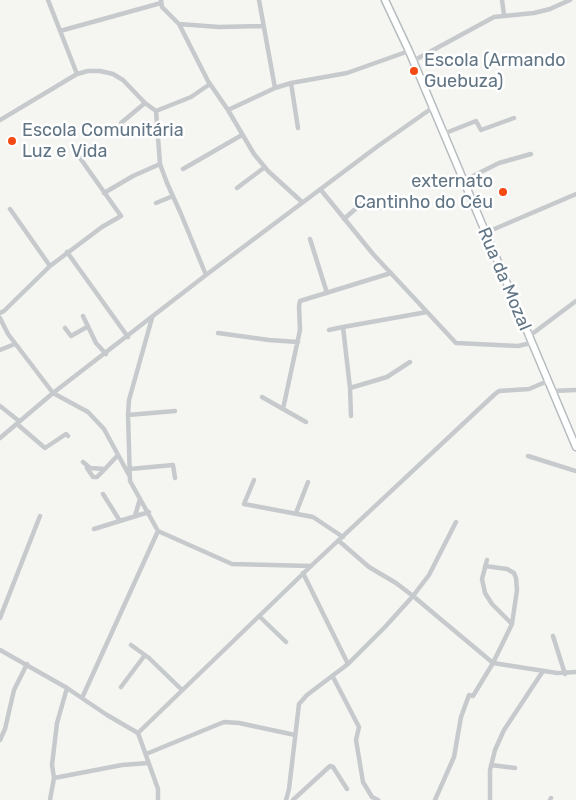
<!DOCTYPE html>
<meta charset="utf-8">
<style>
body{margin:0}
canvas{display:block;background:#f5f5f1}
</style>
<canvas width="576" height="800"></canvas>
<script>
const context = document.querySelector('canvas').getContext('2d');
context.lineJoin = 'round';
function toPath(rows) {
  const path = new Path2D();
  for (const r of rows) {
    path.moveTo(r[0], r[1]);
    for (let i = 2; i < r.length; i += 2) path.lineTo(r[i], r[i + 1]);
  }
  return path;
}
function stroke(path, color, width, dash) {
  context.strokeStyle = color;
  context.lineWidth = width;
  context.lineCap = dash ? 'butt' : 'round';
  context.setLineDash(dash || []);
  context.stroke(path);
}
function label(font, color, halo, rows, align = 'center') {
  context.font = font + ' Rubik,sans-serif';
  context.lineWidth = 5;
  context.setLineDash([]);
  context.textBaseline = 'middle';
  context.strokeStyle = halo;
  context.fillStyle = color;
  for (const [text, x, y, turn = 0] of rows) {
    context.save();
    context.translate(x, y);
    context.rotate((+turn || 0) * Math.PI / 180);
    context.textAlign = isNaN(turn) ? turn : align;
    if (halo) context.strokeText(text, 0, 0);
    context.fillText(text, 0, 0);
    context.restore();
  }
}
const secondary = toPath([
 [385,0,409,51,576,447]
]);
stroke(secondary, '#b6bcc0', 9);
stroke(toPath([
 [48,0,77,74],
 [161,0,162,7,179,24,208,81,228,110,254,154,268,171,302,202],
 [259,0,275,88],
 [502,0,504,15],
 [179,24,219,27,263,26],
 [60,31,161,3],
 [413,61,494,17,534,13,550,9,570,0],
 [291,83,298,128],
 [228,110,275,88,291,83,347,73,409,51],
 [156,111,160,164,167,183,181,214,206,275],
 [0,120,77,74,88,71,100,71,113,74,123,80,145,103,156,111,191,97,210,84],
 [443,134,476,121,481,130,514,118],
 [123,135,121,123,145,103],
 [183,169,242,135],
 [463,181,499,163,531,154],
 [237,188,265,167],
 [321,190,373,254,456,343,518,346,531,343],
 [104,193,133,176,160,164],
 [156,203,173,196],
 [10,209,50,266],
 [344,219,361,204,364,207,377,201,380,208],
 [485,233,576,194],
 [310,239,327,293],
 [67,252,128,337],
 [0,313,4,311,50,266,102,227,121,216,80,158,87,153],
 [83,316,96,343,106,354],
 [0,318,8,334,53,393,88,412,104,429,129,475],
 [152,318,129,400,128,415,130,481,158,531,232,564,311,566],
 [65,328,71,336,87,327],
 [329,330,343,327],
 [218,333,269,340,298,342],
 [528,337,576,301],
 [0,350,15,344],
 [350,388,387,377,410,362],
 [552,391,576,390],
 [262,397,283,409,300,330,299,306,300,301,391,273],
 [0,406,19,421],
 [283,409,306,422],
 [128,415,175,411],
 [351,416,350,388,343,327,427,312],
 [17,424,45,448,66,434,68,436],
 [0,438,53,393,206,275,378,146,432,108],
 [528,456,576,471],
 [83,462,90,468,105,469,118,455],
 [87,468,93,477,97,477,105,469],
 [130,469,173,465,175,478],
 [254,480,244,504,313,517,343,537],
 [103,494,120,521],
 [296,513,308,482],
 [135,516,140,499],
 [94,529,149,512],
 [339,541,369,567,396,583,413,596,493,663,557,673,576,672],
 [485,566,507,569,514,573,516,578,517,590,512,624],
 [303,573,348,664],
 [260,617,286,642],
 [0,618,40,516],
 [553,636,565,674],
 [131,645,149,658,182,690],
 [0,650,67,688,107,715,138,733,158,789,158,800],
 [333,677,359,727,356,740,363,782,372,797,378,800],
 [121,687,145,655],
 [82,698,158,531],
 [138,733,311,566,495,394,499,391,529,389,548,381],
 [0,740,5,729,14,690,27,664],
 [146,754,224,722,239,723,295,735],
 [491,765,515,768],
 [54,778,122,765,148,763],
 [50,800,54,778,52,765,57,723,67,688],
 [286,800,289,789,299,704,307,695,348,664,385,627,413,596,429,575,456,522],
 [293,800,330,766,333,767,347,789],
 [435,800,454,757,461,717,469,695,473,696,493,663,512,624,492,604,485,593,482,579,487,560],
 [490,800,490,770,495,750,504,730,543,671],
 [550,800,551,798]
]), '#c7cacd', 4.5);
stroke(secondary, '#fff', 6);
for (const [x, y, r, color] of [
 [414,71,5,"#f34a14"],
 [12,141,5,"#f34a14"],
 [503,192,5,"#f34a14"]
]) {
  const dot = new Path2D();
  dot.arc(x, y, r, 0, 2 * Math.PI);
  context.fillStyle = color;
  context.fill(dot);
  stroke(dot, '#fff', 2);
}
label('18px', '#617585', '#fff', [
 ["Escola (Armando",424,61],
 ["Guebuza)",424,82],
 ["Escola Comunitária",22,131],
 ["Luz e Vida",22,152],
 ["externato",493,182,"right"],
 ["Cantinho do Céu",493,203,"right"]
], 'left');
label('18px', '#617585', '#fff', [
 ["Rua da Mozal",504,279,67]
]);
</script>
